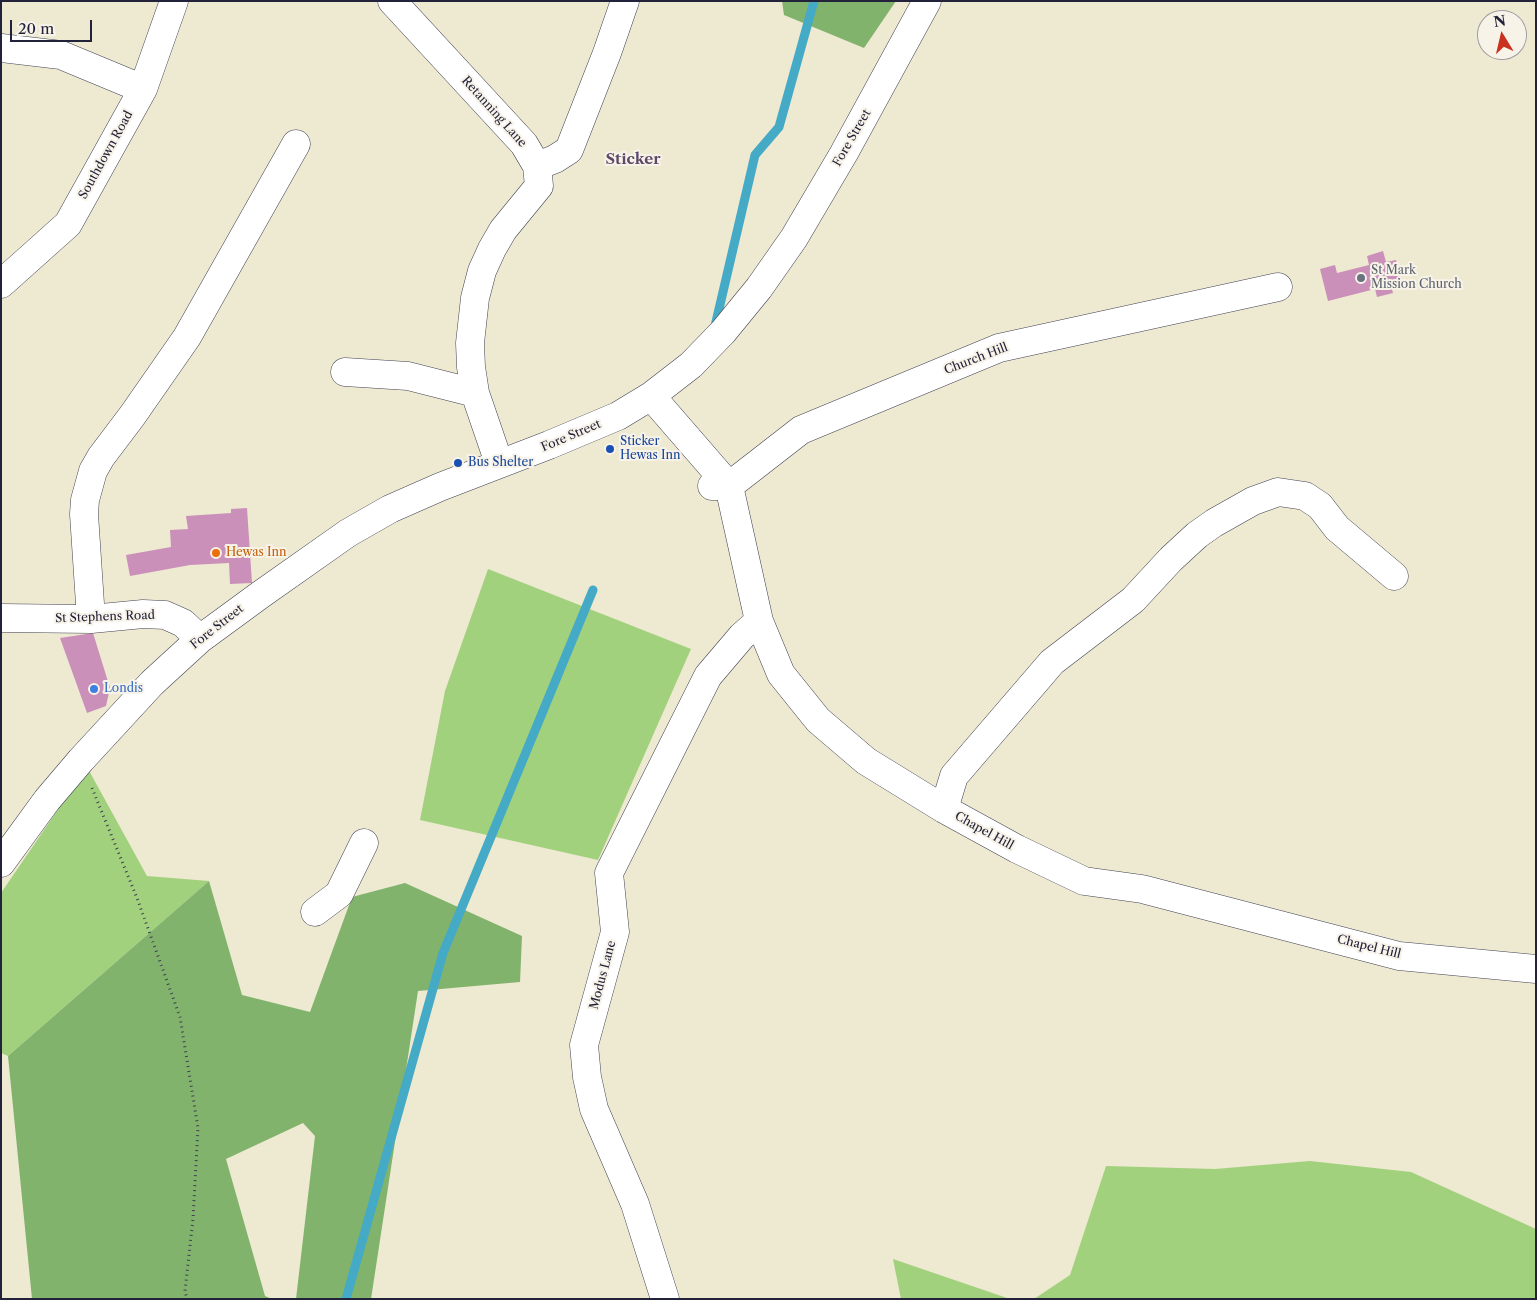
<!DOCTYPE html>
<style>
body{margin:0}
#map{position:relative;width:1537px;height:1300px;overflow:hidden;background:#eee9d1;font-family:"Libre Caslon Text",serif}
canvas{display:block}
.frame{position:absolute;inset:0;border:2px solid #22223b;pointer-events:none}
.north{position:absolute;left:1477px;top:10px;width:50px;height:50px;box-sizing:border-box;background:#f7f3e8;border:1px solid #a29fa3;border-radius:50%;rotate:351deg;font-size:14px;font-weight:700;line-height:20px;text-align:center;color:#22223b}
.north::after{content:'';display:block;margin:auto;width:18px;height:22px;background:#c8321e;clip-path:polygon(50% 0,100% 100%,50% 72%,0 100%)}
.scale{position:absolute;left:10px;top:20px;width:82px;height:22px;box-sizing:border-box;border:2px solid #22223b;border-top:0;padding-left:6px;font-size:15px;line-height:18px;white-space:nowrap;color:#22223b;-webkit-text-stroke:4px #f7f3e8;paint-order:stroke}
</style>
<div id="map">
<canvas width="1537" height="1300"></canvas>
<div class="frame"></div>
<div class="north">N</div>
<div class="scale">20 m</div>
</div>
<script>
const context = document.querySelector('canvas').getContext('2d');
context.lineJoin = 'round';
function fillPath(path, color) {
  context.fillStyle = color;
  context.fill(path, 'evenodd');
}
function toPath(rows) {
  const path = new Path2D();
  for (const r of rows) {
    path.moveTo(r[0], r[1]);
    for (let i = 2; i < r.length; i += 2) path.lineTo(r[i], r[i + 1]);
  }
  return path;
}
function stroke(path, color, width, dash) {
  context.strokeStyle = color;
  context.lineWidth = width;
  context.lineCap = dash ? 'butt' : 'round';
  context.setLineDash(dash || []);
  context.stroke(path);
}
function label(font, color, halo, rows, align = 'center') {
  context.font = font + ' "Libre Caslon Text",serif';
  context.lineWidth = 4;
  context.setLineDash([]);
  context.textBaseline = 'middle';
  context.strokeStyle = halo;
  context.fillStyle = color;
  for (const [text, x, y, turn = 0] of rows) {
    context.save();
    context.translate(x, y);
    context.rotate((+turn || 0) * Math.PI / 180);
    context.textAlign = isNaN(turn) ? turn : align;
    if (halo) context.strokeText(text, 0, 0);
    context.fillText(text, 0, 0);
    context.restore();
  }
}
fillPath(toPath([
 [488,569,691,649,598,860,420,820,445,691],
 [87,767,147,876,209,881,8,1056,1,1053,1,893],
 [1310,1161,1411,1172,1536,1229,1536,1299,1034,1299,1070,1275,1106,1166,1215,1169],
 [893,1259,1010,1299,901,1299]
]), '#a2d17e');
fillPath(toPath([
 [782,1,896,1,864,48,784,15],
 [209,881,242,995,310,1012,352,897,405,883,522,936,520,982,418,991,371,1299,296,1299,315,1136,303,1123,226,1159,265,1296,272,1299,32,1299,8,1056]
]), '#81b36d');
stroke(toPath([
 [715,326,755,155,779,127,814,1],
 [346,1299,443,953,593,590]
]), '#45aac5', 9);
fillPath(toPath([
 [1383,251,1386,262,1396,260,1402,282,1391,285,1393,293,1377,297,1375,289,1328,301,1320,269,1335,265,1337,273,1369,265,1367,256],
 [247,508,252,583,230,584,229,563,190,565,130,576,126,555,171,547,170,530,188,529,186,516,231,513,231,509],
 [93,633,110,688,106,706,87,713,60,638]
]), '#ca90b9');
const minor = toPath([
 [392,1,524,144,537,166,539,186,503,230,492,249,482,271,475,298,470,343,471,367,475,393,499,463],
 [1,48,61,55,143,89],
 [537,166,555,159,569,150,607,53,625,1],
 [1,284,68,224,143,89,174,1],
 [345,372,408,376,475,393],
 [651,396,729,486,759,621,781,674,818,720,866,761,944,809,1017,849,1084,881,1142,889,1399,956,1536,969],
 [712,486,729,486,801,430,999,348,1278,287],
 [1,618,91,619,143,614,165,615,183,623,200,639],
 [91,619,84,514,85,500,93,471,101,457,132,416,187,337,296,144],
 [944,809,954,776,1052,662,1133,600,1171,559,1197,535,1214,523,1253,501,1278,492,1305,496,1320,506,1337,528,1394,576],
 [1,863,47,800,81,760,152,683,200,639,260,595,348,533,390,509,440,487,549,445,618,416,651,396,691,365,723,332,759,288,794,238,844,153,927,1],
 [315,912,339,894,364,843],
 [665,1299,635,1204,594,1109,587,1077,584,1045,615,932,609,873,708,676,742,636,759,621]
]);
stroke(minor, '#414052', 29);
stroke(toPath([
 [92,788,137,898,180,1017,198,1128,193,1219,185,1291,187,1299]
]), '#414052', 3, [1, 4]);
stroke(minor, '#fff', 28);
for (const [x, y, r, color] of [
 [1361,278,5,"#6b7280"],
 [610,449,5,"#1a4fb4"],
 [458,463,5,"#1a4fb4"],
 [216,553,5,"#e8710a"],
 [94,689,5,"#3f7fe0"]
]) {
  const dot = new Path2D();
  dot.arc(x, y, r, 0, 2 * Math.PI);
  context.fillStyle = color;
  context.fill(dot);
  stroke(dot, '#f7f3e8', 2);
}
label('12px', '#22223b', '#f7f3e8', [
 ["Retanning Lane",494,112,48],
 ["Fore Street",852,138,-60],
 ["Southdown Road",106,155,-61],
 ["Church Hill",976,359,-21],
 ["Fore Street",571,436,-23],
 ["St Stephens Road",105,617,-2],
 ["Fore Street",217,627,-38],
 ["Chapel Hill",984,831,29],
 ["Chapel Hill",1369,947,14],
 ["Modus Lane",603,975,-75]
]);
label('12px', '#5b616d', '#f7f3e8', [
 ["St Mark",1371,271],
 ["Mission Church",1371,285]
], 'left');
label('12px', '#164399', '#f7f3e8', [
 ["Sticker",620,442],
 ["Hewas Inn",620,456],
 ["Bus Shelter",468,463]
], 'left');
label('12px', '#c56008', '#f7f3e8', [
 ["Hewas Inn",226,553]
], 'left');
label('12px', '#366cbe', '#f7f3e8', [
 ["Londis",104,689]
], 'left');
label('bold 15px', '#5d4867', '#f7f3e8', [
 ["Sticker",633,160]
]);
</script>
